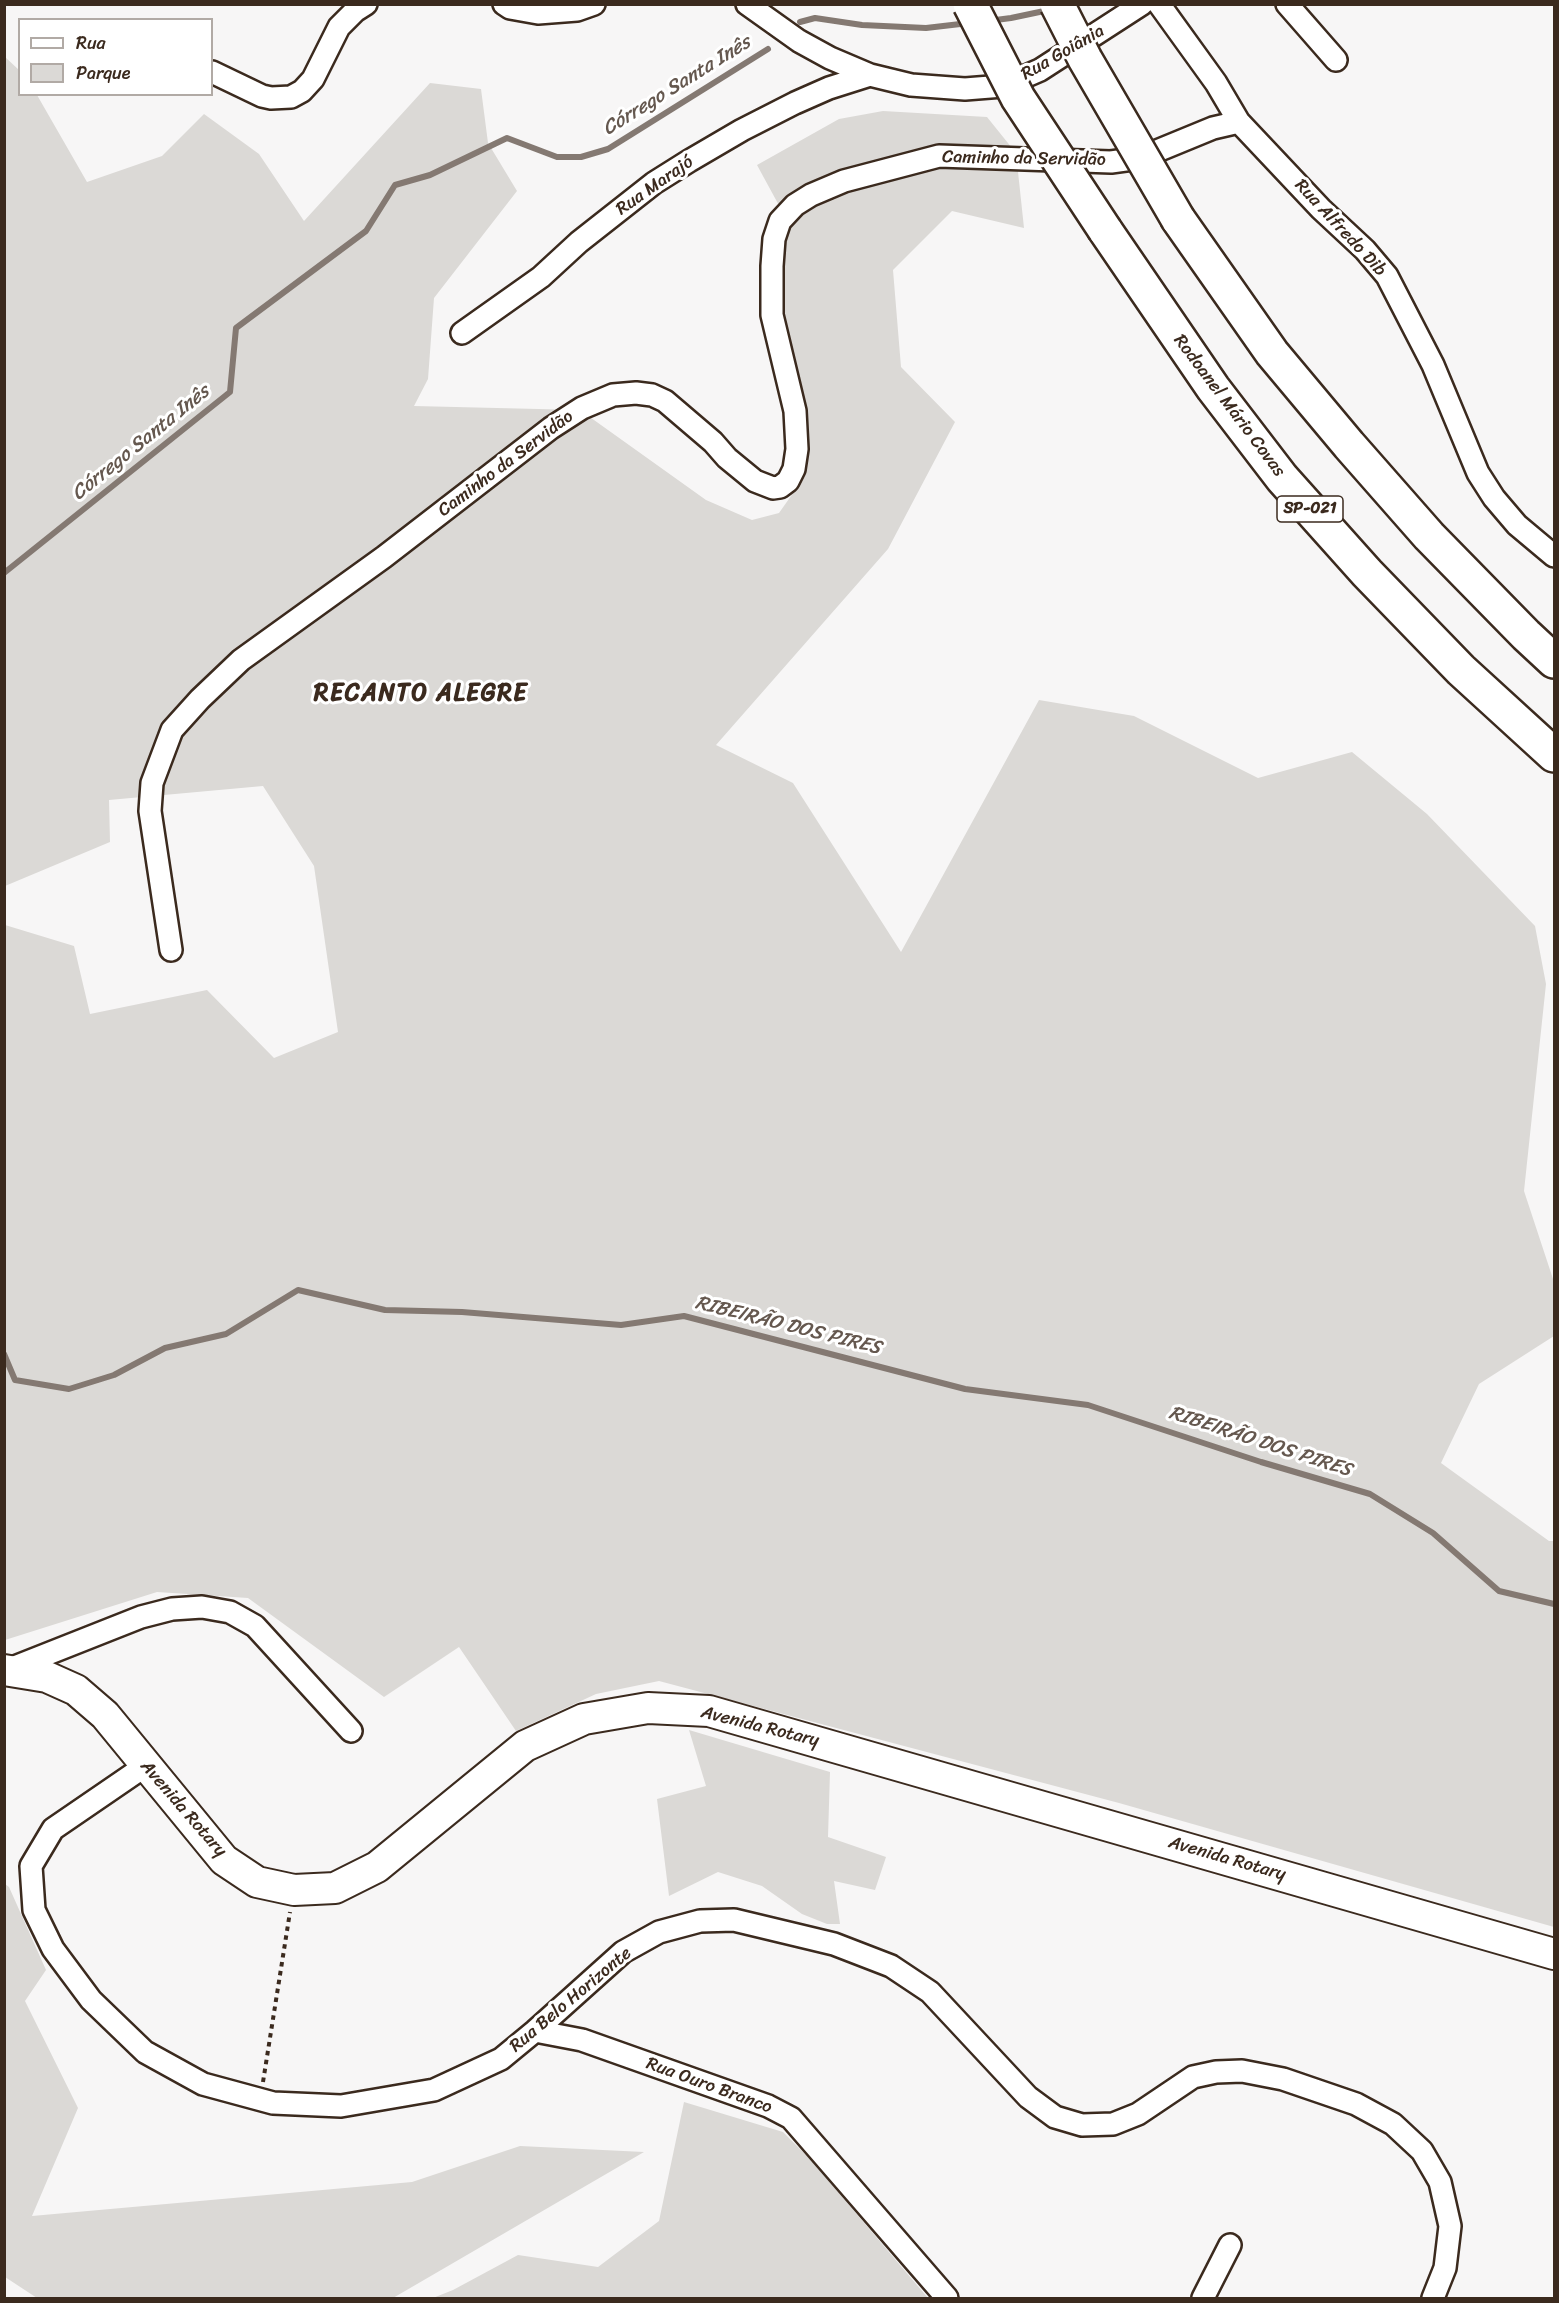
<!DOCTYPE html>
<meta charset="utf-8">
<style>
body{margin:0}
#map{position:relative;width:1559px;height:2303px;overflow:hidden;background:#f7f6f6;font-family:Sriracha,sans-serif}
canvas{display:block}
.frame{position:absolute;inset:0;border:6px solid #3b2a1e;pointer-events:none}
.legend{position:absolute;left:18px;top:18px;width:195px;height:78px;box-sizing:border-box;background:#fff;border:2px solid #b1aaa5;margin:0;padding:8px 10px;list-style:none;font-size:18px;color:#3b2a1e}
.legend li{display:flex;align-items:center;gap:12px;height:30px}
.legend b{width:30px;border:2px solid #b1aaa5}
</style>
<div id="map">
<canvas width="1559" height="2303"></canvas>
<div class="frame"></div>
<ul class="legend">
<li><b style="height:8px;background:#fff"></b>Rua</li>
<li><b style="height:16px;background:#dbd9d6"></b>Parque</li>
</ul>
</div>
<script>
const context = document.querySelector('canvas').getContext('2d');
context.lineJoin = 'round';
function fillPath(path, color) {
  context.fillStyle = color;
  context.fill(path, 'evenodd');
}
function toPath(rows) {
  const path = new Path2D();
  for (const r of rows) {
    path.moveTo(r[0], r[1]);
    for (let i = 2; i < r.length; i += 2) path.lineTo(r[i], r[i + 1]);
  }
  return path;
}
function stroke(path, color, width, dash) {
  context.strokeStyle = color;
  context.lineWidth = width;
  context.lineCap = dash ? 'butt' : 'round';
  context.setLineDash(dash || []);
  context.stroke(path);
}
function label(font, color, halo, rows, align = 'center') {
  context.font = font + ' Sriracha,sans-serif';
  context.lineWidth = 6;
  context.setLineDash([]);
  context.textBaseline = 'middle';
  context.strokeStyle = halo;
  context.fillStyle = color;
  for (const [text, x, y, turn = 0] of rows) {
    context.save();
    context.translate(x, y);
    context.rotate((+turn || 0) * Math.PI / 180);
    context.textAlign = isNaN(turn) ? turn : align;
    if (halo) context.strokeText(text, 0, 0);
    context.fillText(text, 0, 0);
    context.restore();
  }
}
fillPath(toPath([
 [4,56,19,70,20,94,37,95,87,182,162,156,204,114,259,154,304,221,430,83,481,89,488,143,517,191,434,298,428,379,414,406,580,410,706,500,752,520,779,513,803,479,770,344,788,222,757,165,839,119,883,111,987,117,1016,153,1024,228,952,211,893,270,901,367,955,422,888,549,716,745,793,783,901,952,1039,700,1134,716,1258,778,1352,752,1427,814,1535,926,1546,984,1524,1191,1554,1282,1554,1336,1479,1384,1441,1463,1549,1541,1554,1541,1554,1927,1119,1803,659,1681,596,1694,516,1731,459,1647,384,1697,248,1598,157,1592,5,1640,5,925,74,946,90,1014,207,990,274,1058,338,1032,314,866,263,786,109,800,110,842,5,886],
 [689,1730,830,1772,828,1837,886,1857,875,1890,834,1881,840,1924,827,1924,802,1914,762,1886,718,1872,669,1896,657,1799,706,1786],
 [5,1884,9,1887,46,1970,25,2001,78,2108,32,2216,412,2182,520,2146,644,2152,393,2298,37,2298,5,2277],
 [684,2102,783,2132,810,2159,928,2298,433,2298,453,2290,518,2255,598,2267,659,2221]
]), '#dbd9d6');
stroke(toPath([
 [988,21,1011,18,1049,10],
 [800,22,815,18,862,25,926,28,969,23],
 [4,573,230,392,236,328,366,231,395,185,430,175,507,138,557,157,581,157,608,149,768,49],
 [4,1354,15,1380,69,1389,114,1375,165,1348,226,1334,298,1290,385,1310,462,1312,621,1325,684,1316,965,1389,1088,1405,1261,1462,1370,1494,1433,1533,1499,1591,1554,1604]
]), '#847972', 6);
const street = toPath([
 [504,4,510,8,538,13,577,10,594,4],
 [747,4,799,41,830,58,870,75,911,85,965,89,1003,86,1040,70,1142,4],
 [1159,4,1216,83,1239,122,1321,209,1365,250,1387,276,1433,365,1478,473,1494,498,1517,525,1554,556],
 [1287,4,1336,60],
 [212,72,262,96,271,98,291,97,302,91,313,79,339,27,355,11,366,4],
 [462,333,541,277,579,242,654,183,689,161,742,130,795,103,829,88,870,75],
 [171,950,150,811,152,783,172,730,200,699,241,660,384,557,551,428,582,408,613,395,636,393,652,395,665,401,713,442,727,458,755,481,773,488,780,487,788,481,794,469,797,449,795,411,772,315,772,266,774,239,780,221,795,205,811,195,844,181,939,156,1111,162,1140,158,1213,128,1239,122],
 [7,1670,141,1617,172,1609,202,1607,230,1612,255,1626,351,1731],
 [145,1766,53,1829,31,1866,34,1910,53,1949,91,2000,145,2052,203,2084,273,2103,341,2106,434,2090,501,2059,535,2031,623,1952,659,1932,700,1921,734,1920,834,1944,891,1966,930,1992,1028,2097,1055,2117,1082,2125,1113,2124,1138,2114,1193,2077,1216,2072,1242,2071,1283,2079,1356,2104,1393,2124,1422,2151,1440,2182,1450,2226,1445,2268,1433,2298],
 [535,2031,582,2040,768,2106,791,2118,947,2298],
 [1203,2298,1230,2245]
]);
const secondary = toPath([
 [4,1670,47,1677,76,1690,105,1715,224,1860,257,1882,294,1890,335,1888,377,1867,525,1746,584,1719,648,1708,709,1711,1554,1954]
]);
const highway = toPath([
 [1178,219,1272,353,1349,445,1429,536,1526,635,1554,661],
 [1105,230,1213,388,1282,478,1367,573,1461,670,1554,755]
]);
stroke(street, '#3b2a1e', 26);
stroke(secondary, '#3b2a1e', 34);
stroke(highway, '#3b2a1e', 38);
stroke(toPath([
 [263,2082,290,1912]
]), '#3b2a1e', 4, [4.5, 4.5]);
stroke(street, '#fff', 21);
stroke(secondary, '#fff', 30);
stroke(highway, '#fff', 33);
const highwayBridge = toPath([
 [970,4,1018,98,1105,230],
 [1057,4,1085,59,1178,219]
]);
stroke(highwayBridge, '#3b2a1e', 38, []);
stroke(highwayBridge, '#fff', 33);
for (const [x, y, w] of [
 [1310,509,66]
]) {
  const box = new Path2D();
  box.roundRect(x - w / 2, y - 13, w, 26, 4.5);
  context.fillStyle = '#fff';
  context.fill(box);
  stroke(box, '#3b2a1e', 1.5);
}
label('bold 16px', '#3b2a1e', null, [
 ["SP-021",1310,509]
]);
label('18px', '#3b2a1e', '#fff', [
 ["Rua Goiânia",1063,53,-30],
 ["Caminho da Servidão",1024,159,1],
 ["Rua Marajó",655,186,-35],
 ["Rua Alfredo Dib",1340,228,47],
 ["Rodoanel Mário Covas",1229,406,53],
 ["Caminho da Servidão",506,464,-37],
 ["Avenida Rotary",760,1727,14],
 ["Avenida Rotary",183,1809,49],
 ["Avenida Rotary",1227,1859,16],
 ["Rua Belo Horizonte",571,2000,-40],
 ["Rua Ouro Branco",709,2086,20]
]);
label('italic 20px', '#65584f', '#fff', [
 ["Córrego Santa Inês",677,86,-32],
 ["Córrego Santa Inês",141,443,-39],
 ["RIBEIRÃO DOS PIRES",788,1326,14],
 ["RIBEIRÃO DOS PIRES",1260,1442,18]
]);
context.letterSpacing = '1.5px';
label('bold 24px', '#3b2a1e', '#fff', [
 ["RECANTO ALEGRE",421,694]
]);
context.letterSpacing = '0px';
</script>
